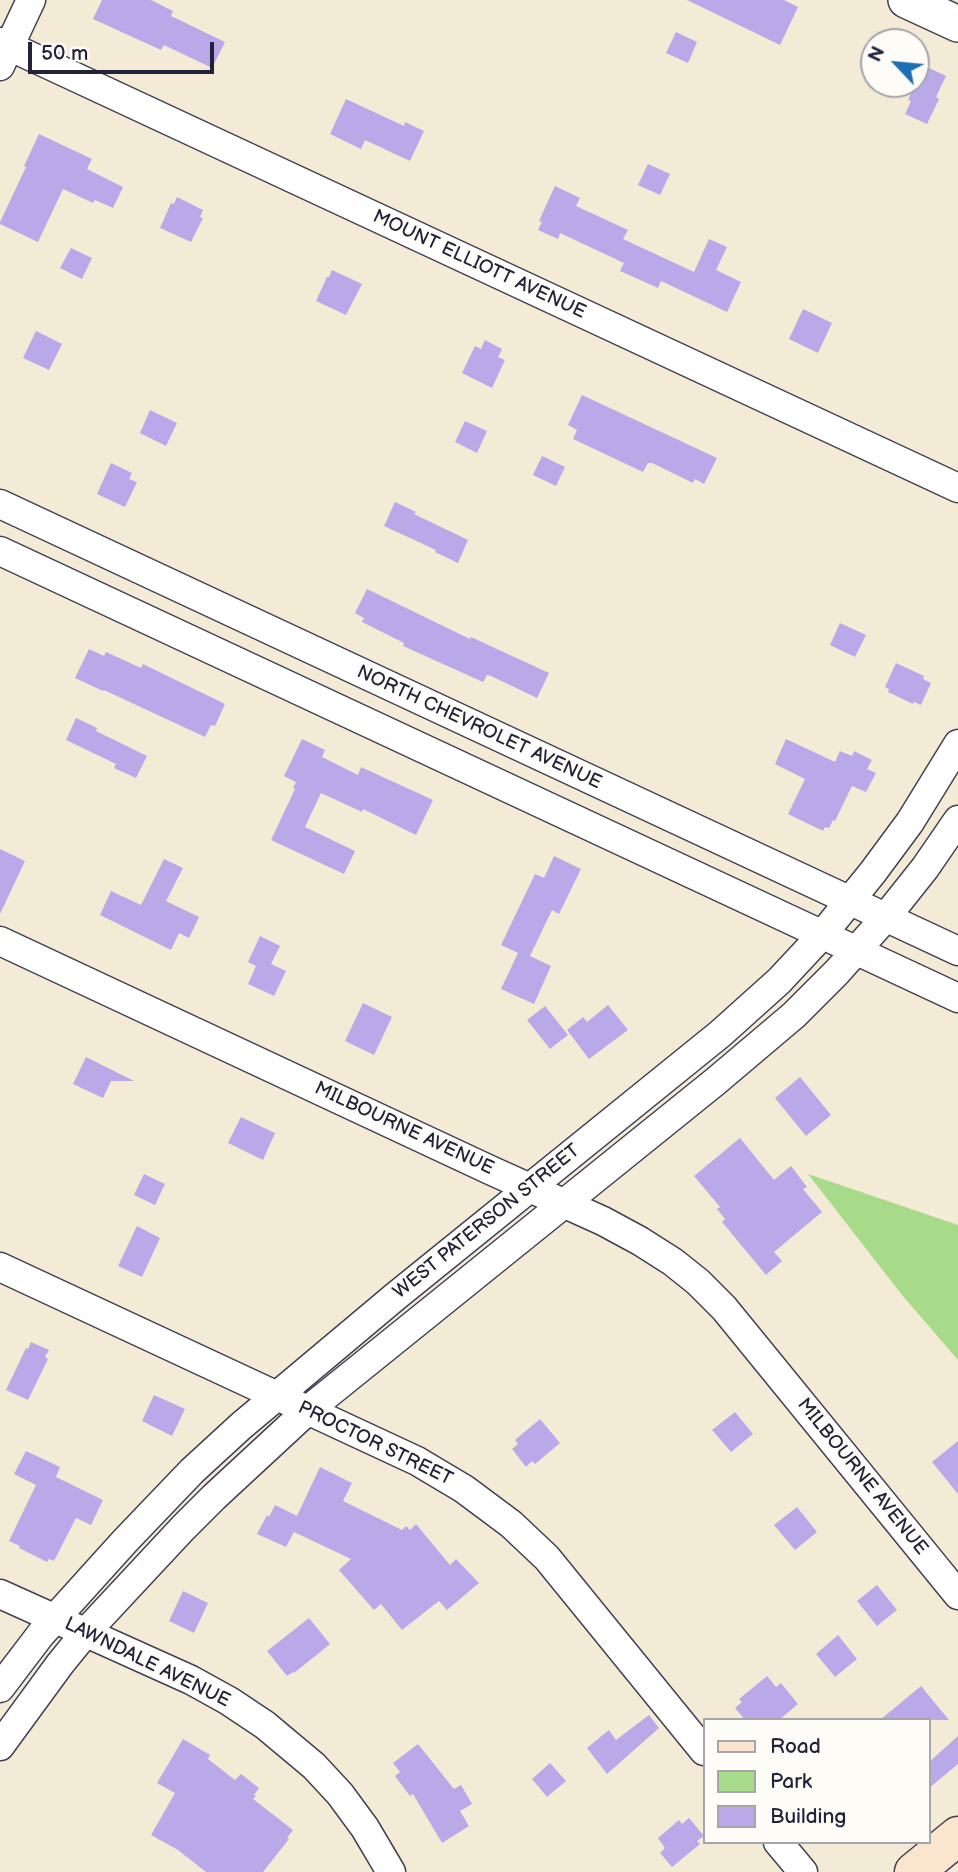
<!DOCTYPE html>
<style>
body{margin:0}
#map{position:relative;width:958px;height:1872px;overflow:hidden;background:#f4ebd6;font-family:"Balsamiq Sans",sans-serif}
canvas{display:block}
.legend{position:absolute;left:703px;top:1718px;width:228px;height:126px;box-sizing:border-box;background:#fdfcf7;border:2px solid #a5a5ac;margin:0;padding:9px 12px;list-style:none;font-size:21px;color:#22223b}
.legend li{display:flex;align-items:center;gap:14px;height:35px}
.legend b{width:35px;border:2px solid #a5a5ac}
.north{position:absolute;left:860px;top:28px;width:70px;height:70px;box-sizing:border-box;background:#fdfcf7;border:2px solid #a5a5ac;border-radius:50%;rotate:296deg;font-size:19px;font-weight:700;line-height:28px;text-align:center;color:#22223b}
.north::after{content:'';display:block;margin:auto;width:24px;height:32px;background:#1f6fb2;clip-path:polygon(50% 0,100% 100%,50% 72%,0 100%)}
.scale{position:absolute;left:28px;top:42px;width:186px;height:32px;box-sizing:border-box;border:4px solid #22223b;border-top:0;padding-left:9px;font-size:21px;line-height:24px;white-space:nowrap;color:#22223b;-webkit-text-stroke:5px #fdfcf7;paint-order:stroke}
</style>
<div id="map">
<canvas width="958" height="1872"></canvas>
<ul class="legend">
<li><b style="height:9px;background:#fbe5cf"></b>Road</li>
<li><b style="height:19px;background:#a7da89"></b>Park</li>
<li><b style="height:19px;background:#baa9e8"></b>Building</li>
</ul>
<div class="north">N</div>
<div class="scale">50 m</div>
</div>
<script>
const context = document.querySelector('canvas').getContext('2d');
context.lineJoin = 'round';
function fillPath(path, color) {
  context.fillStyle = color;
  context.fill(path, 'evenodd');
}
function toPath(rows) {
  const path = new Path2D();
  for (const r of rows) {
    path.moveTo(r[0], r[1]);
    for (let i = 2; i < r.length; i += 2) path.lineTo(r[i], r[i + 1]);
  }
  return path;
}
function stroke(path, color, width, dash) {
  context.strokeStyle = color;
  context.lineWidth = width;
  context.lineCap = dash ? 'butt' : 'round';
  context.setLineDash(dash || []);
  context.stroke(path);
}
function label(font, color, halo, rows, align = 'center') {
  context.font = font + ' "Balsamiq Sans",sans-serif';
  context.lineWidth = 5;
  context.setLineDash([]);
  context.textBaseline = 'middle';
  context.strokeStyle = halo;
  context.fillStyle = color;
  for (const [text, x, y, turn = 0] of rows) {
    context.save();
    context.translate(x, y);
    context.rotate((+turn || 0) * Math.PI / 180);
    context.textAlign = isNaN(turn) ? turn : align;
    if (halo) context.strokeText(text, 0, 0);
    context.fillText(text, 0, 0);
    context.restore();
  }
}
fillPath(toPath([
 [808,1174,958,1225,958,1360,902,1295]
]), '#a7da89');
fillPath(toPath([
 [102,0,151,0,173,11,171,16,225,42,212,68,164,45,161,50,93,19],
 [687,0,784,0,798,7,780,45],
 [676,32,697,42,688,63,666,53],
 [927,67,946,76,936,97,939,99,927,124,905,114,911,101,908,100,921,72,924,74],
 [346,99,404,126,405,122,424,131,410,161,365,140,361,149,330,134],
 [39,134,92,159,87,169,123,187,113,208,95,200,93,203,63,189,38,242,0,224,0,222,26,167,24,166],
 [648,164,670,174,660,195,638,185],
 [555,186,580,198,576,206,628,230,623,239,694,272,709,239,727,247,716,270,741,282,727,312,661,281,658,288,620,271,624,263,560,233,558,239,538,230,542,222,539,221],
 [177,197,203,210,200,217,203,218,191,242,160,228,171,203,174,204],
 [71,248,92,258,82,279,60,268],
 [332,270,362,284,346,315,316,301,327,277,329,277],
 [803,309,832,323,818,353,789,339],
 [36,331,62,344,49,370,23,358],
 [485,340,502,349,498,357,505,360,492,388,462,373,475,346,481,349],
 [582,395,717,458,704,484,695,479,693,483,652,463,648,463,643,472,573,439,577,430,568,425],
 [150,410,177,423,166,446,140,433],
 [465,421,487,431,477,453,455,442],
 [542,456,565,467,556,486,533,475],
 [111,463,132,473,129,479,137,482,125,507,97,494],
 [395,502,416,512,414,514,468,540,458,563,435,552,436,550,384,526],
 [367,589,470,639,471,637,549,673,537,698,491,676,487,675,483,682,403,646,404,643,362,622,364,618,355,613],
 [840,623,866,635,855,657,830,645],
 [89,649,104,656,106,652,141,668,143,664,225,704,215,726,211,725,205,737,104,690,103,691,75,678],
 [896,663,924,676,923,679,931,683,921,705,914,702,913,704,888,692,889,689,885,687],
 [76,718,97,728,96,731,147,756,136,778,114,768,116,764,66,740],
 [302,739,325,750,322,757,358,775,361,767,433,800,416,835,363,809,362,812,321,793,305,827,355,851,344,874,271,840,295,789,293,788,296,782,284,776],
 [786,739,835,762,840,751,852,756,854,751,872,760,867,769,876,773,866,792,852,786,835,821,833,820,829,828,825,827,823,831,788,814,805,779,775,764],
 [0,849,25,861,0,914],
 [554,856,581,869,559,914,552,910,530,956,551,966,534,1004,501,989,518,953,501,945,535,874,544,878],
 [164,859,183,868,166,901,199,917,189,938,179,933,171,950,100,915,111,891,141,905],
 [260,936,280,946,271,964,286,971,274,996,248,984,256,966,248,962],
 [363,1003,392,1017,374,1055,345,1041],
 [608,1005,628,1030,589,1059,567,1030,583,1017,587,1022],
 [545,1006,568,1035,550,1049,527,1020],
 [86,1057,134,1081,111,1081,103,1098,73,1084],
 [800,1077,831,1115,806,1136,775,1098],
 [241,1117,275,1133,263,1160,228,1143],
 [740,1138,774,1180,791,1166,807,1187,803,1189,822,1212,774,1252,782,1261,766,1275,722,1222,725,1219,717,1209,720,1207,694,1176],
 [144,1174,165,1184,155,1205,134,1195],
 [137,1226,160,1238,142,1277,118,1266],
 [31,1342,49,1350,45,1357,48,1359,28,1400,6,1390,26,1348,28,1349],
 [154,1395,185,1409,172,1436,142,1421],
 [735,1412,753,1434,731,1452,712,1430],
 [540,1419,560,1443,535,1464,532,1461,526,1467,512,1449,518,1444,515,1440],
 [958,1441,958,1494,932,1462],
 [26,1451,60,1467,56,1477,103,1500,91,1525,76,1518,54,1561,49,1559,47,1562,19,1548,20,1546,9,1541,36,1485,14,1474],
 [320,1467,352,1483,343,1501,402,1530,406,1526,410,1530,416,1524,450,1565,456,1559,479,1583,447,1610,439,1601,402,1630,381,1604,374,1610,339,1570,351,1559,294,1532,286,1547,257,1534,267,1515,269,1517,275,1505,297,1516],
 [797,1507,817,1532,795,1550,774,1525],
 [877,1585,897,1610,877,1626,857,1601],
 [183,1591,208,1603,194,1633,169,1621],
 [309,1618,330,1644,294,1673,293,1672,287,1676,267,1651],
 [838,1635,857,1659,835,1677,816,1654],
 [767,1676,776,1687,781,1683,798,1704,779,1720,745,1720,735,1708,742,1702,739,1699],
 [921,1686,949,1720,880,1720],
 [649,1715,659,1728,607,1774,587,1748,609,1730,616,1740],
 [958,1736,958,1764,928,1789,928,1763],
 [183,1739,210,1755,208,1759,235,1780,241,1774,259,1788,254,1795,256,1796,253,1799,293,1830,287,1838,289,1839,263,1872,206,1872,178,1850,151,1835,175,1793,157,1783],
 [418,1744,454,1789,461,1785,472,1804,460,1811,469,1826,442,1843,413,1794,410,1796,395,1776,400,1772,393,1763],
 [550,1763,566,1781,547,1797,532,1779],
 [689,1818,704,1836,697,1841,700,1844,672,1867,660,1853,665,1848,658,1838,679,1820,682,1824]
]), '#baa9e8');
const minor = toPath([
 [0,42,958,488],
 [0,66,31,0],
 [0,504,958,951],
 [0,551,958,998],
 [0,941,490,1170,603,1221,640,1241,673,1262,698,1282,724,1308,958,1595],
 [0,1267,417,1461,464,1489,511,1524,547,1558,704,1751],
 [0,1594,191,1680,229,1701,265,1725,314,1766,340,1794,365,1828,391,1872],
 [0,1688,41,1634,125,1541,192,1471,241,1426,396,1296,720,1034,779,981,822,935,873,872,910,822,958,744],
 [0,1746,60,1664,86,1632,183,1528,214,1497,308,1410,716,1081,794,1015,837,972,886,917,925,868,958,820],
 [778,1842,803,1872]
]);
const tertiary = toPath([
 [906,0,958,24]
]);
const secondary = toPath([
 [914,1872,958,1836]
]);
stroke(minor, '#424052', 31);
stroke(tertiary, '#424052', 38);
stroke(secondary, '#424052', 41);
stroke(minor, '#fff', 28);
stroke(tertiary, '#fff', 35);
stroke(secondary, '#fbe5cf', 38);
label('19px', '#22223b', '#fdfcf7', [
 ["MOUNT ELLIOTT AVENUE",479,265,25],
 ["NORTH CHEVROLET AVENUE",479,728,25],
 ["MILBOURNE AVENUE",404,1129,25],
 ["WEST PATERSON STREET",487,1222,-39],
 ["PROCTOR STREET",375,1444,26],
 ["MILBOURNE AVENUE",862,1477,51],
 ["LAWNDALE AVENUE",147,1663,26]
]);
</script>
